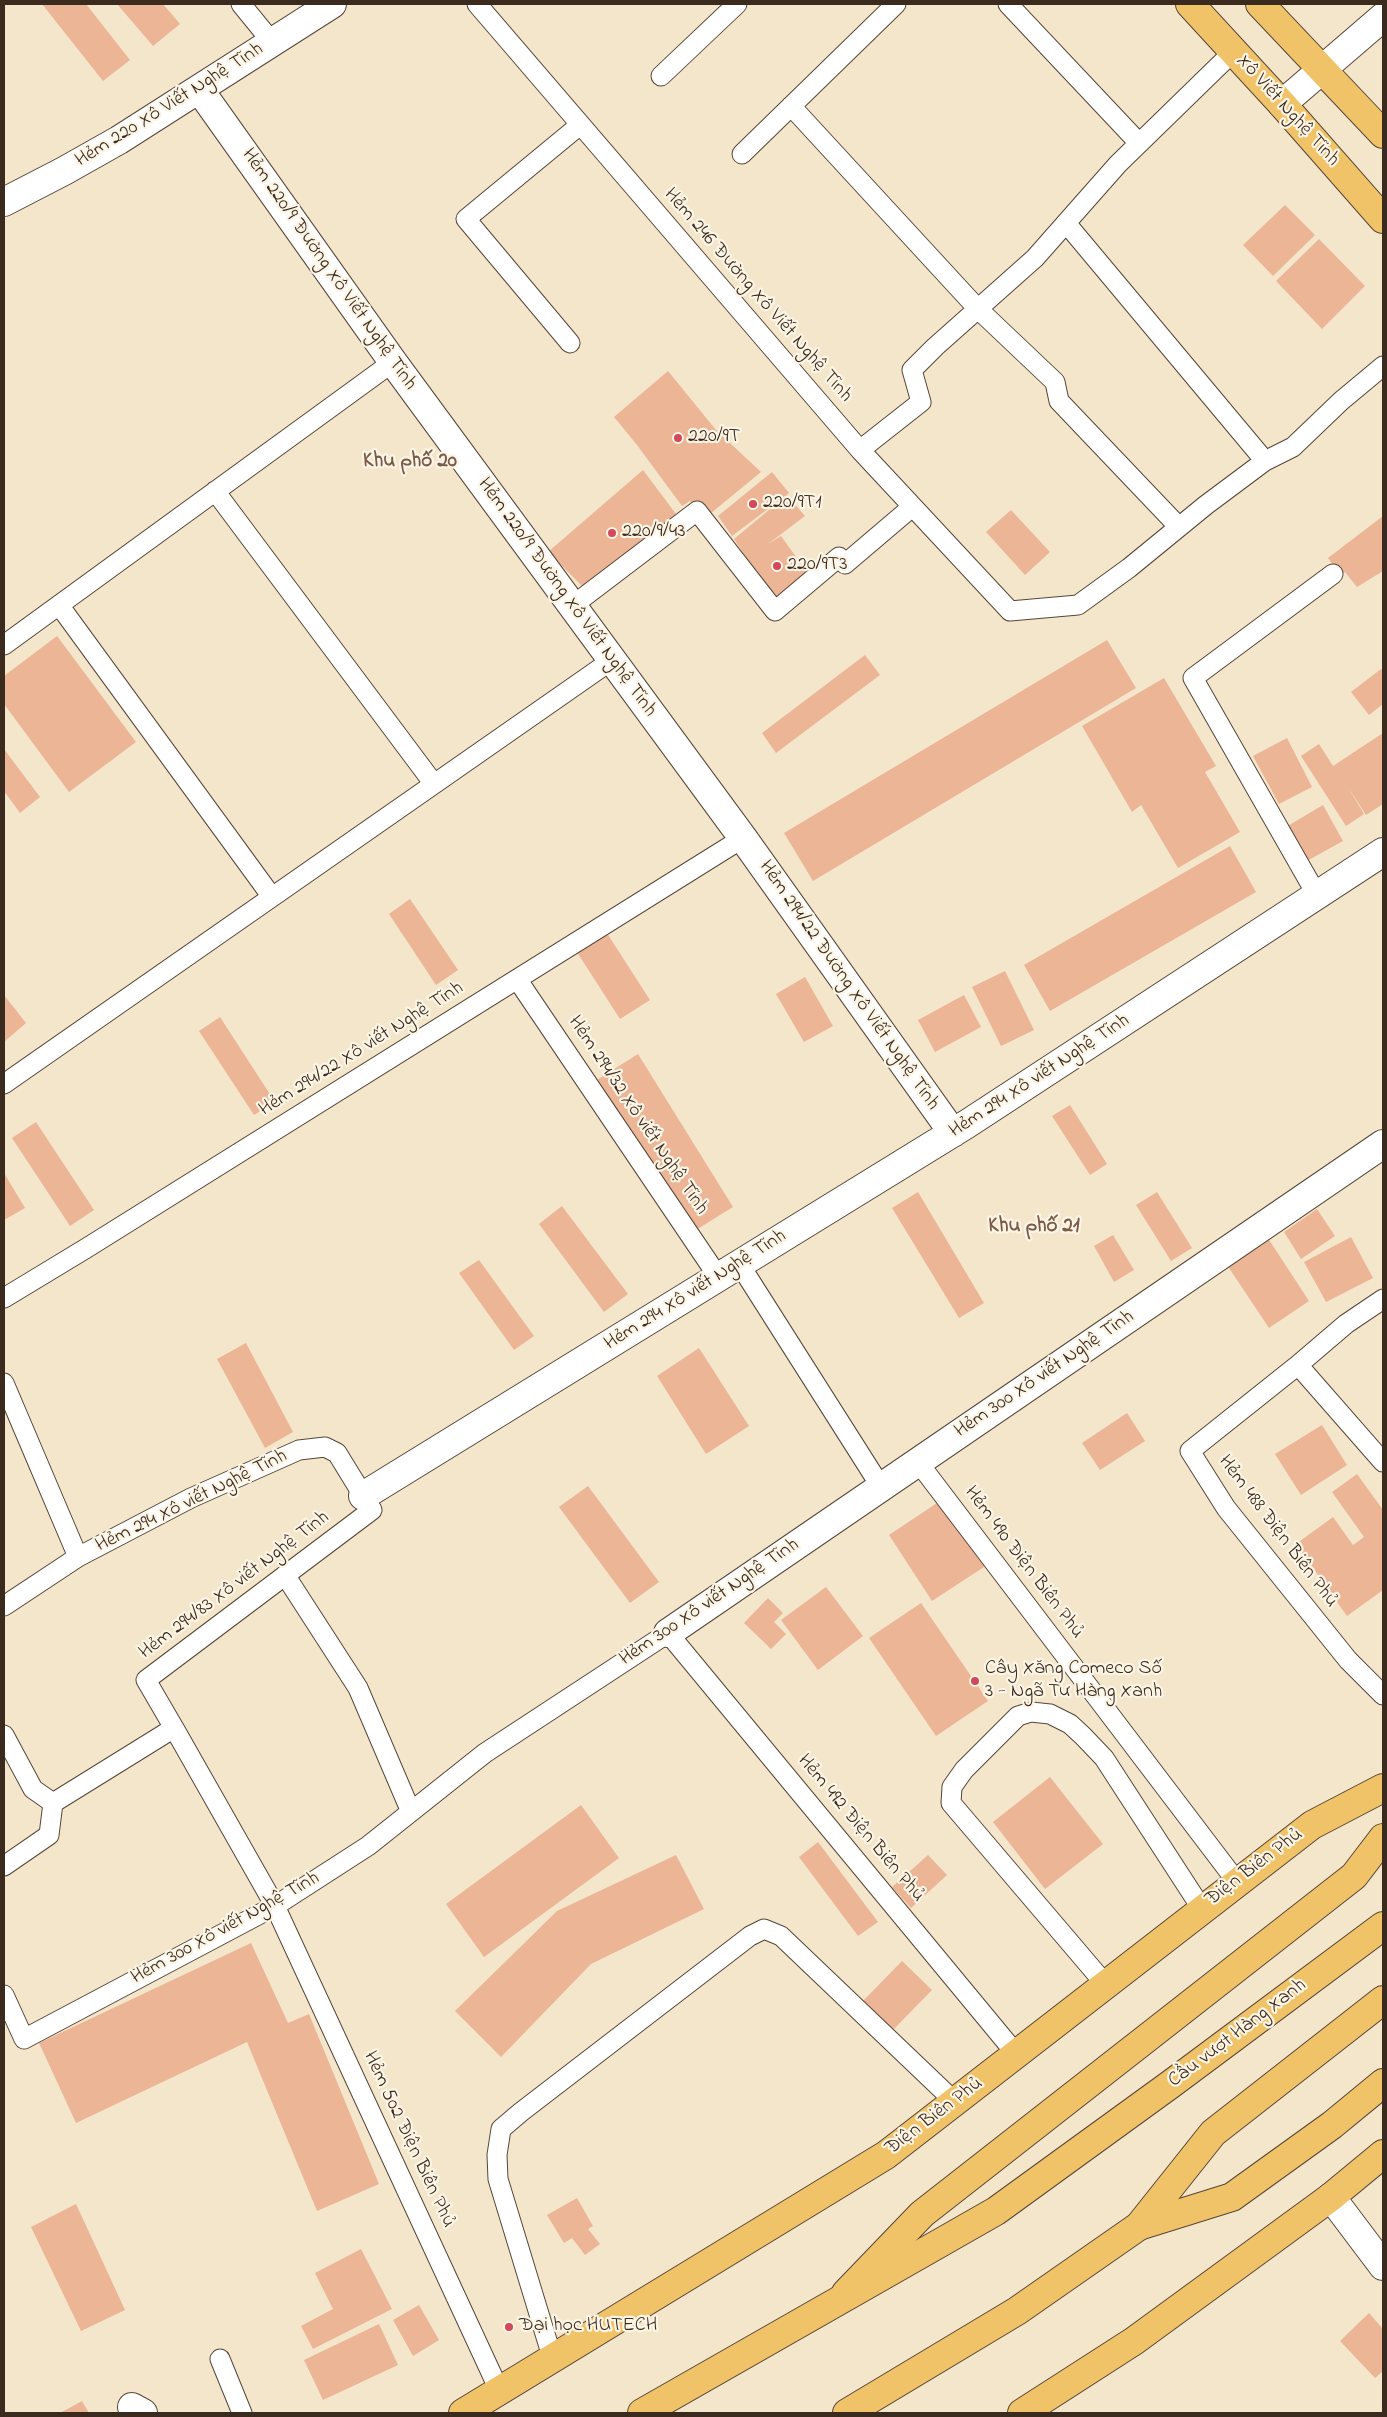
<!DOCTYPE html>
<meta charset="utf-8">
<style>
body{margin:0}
#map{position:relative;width:1387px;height:2417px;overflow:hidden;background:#f4e6cb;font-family:"Indie Flower",sans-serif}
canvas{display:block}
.frame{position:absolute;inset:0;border:5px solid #3b2a1e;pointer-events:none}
</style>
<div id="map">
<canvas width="1387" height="2417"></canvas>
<div class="frame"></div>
</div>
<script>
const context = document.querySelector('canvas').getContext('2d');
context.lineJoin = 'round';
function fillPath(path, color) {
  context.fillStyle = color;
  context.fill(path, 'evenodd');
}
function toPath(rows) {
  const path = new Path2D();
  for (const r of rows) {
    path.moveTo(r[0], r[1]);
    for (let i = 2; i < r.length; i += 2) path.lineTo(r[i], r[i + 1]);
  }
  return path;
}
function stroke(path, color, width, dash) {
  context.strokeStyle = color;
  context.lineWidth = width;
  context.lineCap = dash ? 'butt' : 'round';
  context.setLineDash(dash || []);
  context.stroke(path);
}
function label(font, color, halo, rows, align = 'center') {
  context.font = font + ' "Indie Flower",sans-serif';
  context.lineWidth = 4.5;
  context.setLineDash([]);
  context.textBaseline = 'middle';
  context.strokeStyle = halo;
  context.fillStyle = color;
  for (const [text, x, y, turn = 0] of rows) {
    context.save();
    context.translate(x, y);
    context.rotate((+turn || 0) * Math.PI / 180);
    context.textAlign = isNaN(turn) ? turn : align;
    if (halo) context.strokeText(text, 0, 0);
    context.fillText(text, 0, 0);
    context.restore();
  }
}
fillPath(toPath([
 [42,4,86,4,130,60,103,81],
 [117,4,163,4,180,24,153,46],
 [1285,205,1315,235,1273,276,1243,245],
 [1319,239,1365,286,1322,329,1276,281],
 [668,371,716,430,761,472,705,518,690,501,682,506,637,445,614,417],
 [643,470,676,514,585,589,548,552],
 [772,472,789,493,732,536,718,516],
 [787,495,805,516,768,544,781,536,807,572,770,602,748,560,734,539],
 [1011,510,1050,552,1025,575,986,532],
 [1383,516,1383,571,1357,587,1345,572,1340,575,1328,558],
 [57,636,136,742,69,792,4,704,4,676],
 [1107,640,1136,688,813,881,784,833],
 [865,655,880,675,776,753,762,733],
 [1381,669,1383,672,1383,704,1369,715,1351,692],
 [1164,678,1216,766,1205,772,1240,832,1178,868,1141,805,1132,812,1082,726],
 [1383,733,1383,804,1366,815,1348,787,1364,814,1346,826,1301,756,1319,744,1333,766],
 [1287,738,1312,787,1279,804,1253,756],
 [4,749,40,797,20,813,4,791],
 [1323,805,1343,841,1305,862,1286,827],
 [1230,846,1256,892,1050,1011,1024,965],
 [410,899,458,970,436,985,389,914],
 [603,927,650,1000,620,1019,573,946],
 [1005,971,1034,1030,1001,1046,972,987],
 [805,977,833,1026,804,1042,776,994],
 [4,995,26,1023,4,1042],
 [964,995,981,1027,935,1052,918,1020],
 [220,1017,275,1102,254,1115,199,1031],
 [638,1054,733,1207,691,1233,597,1080],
 [1070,1105,1107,1164,1090,1175,1052,1116],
 [36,1122,94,1210,70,1226,12,1138],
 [4,1173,25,1208,4,1220],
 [918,1192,984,1303,959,1318,892,1208],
 [1157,1192,1192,1248,1171,1261,1136,1205],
 [562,1206,628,1294,604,1312,539,1224],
 [1317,1209,1335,1236,1301,1259,1284,1232],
 [1262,1229,1309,1301,1269,1328,1221,1256],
 [1113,1235,1134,1270,1114,1282,1094,1246],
 [1351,1237,1373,1278,1326,1302,1304,1262],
 [479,1260,534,1336,514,1350,459,1273],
 [246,1343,293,1432,265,1448,217,1359],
 [699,1348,749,1426,706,1454,657,1376],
 [1127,1413,1145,1441,1100,1470,1082,1443],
 [1322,1425,1347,1465,1301,1495,1275,1454],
 [1357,1474,1383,1510,1383,1590,1347,1616,1296,1544,1333,1517,1353,1545,1364,1537,1332,1492],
 [588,1486,659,1582,630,1603,559,1507],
 [943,1499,987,1565,932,1601,889,1535],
 [826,1587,863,1636,818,1670,781,1620],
 [768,1598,783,1613,774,1622,786,1634,771,1649,744,1623],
 [921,1603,988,1701,936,1736,869,1638],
 [1050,1777,1103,1844,1045,1889,993,1822],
 [581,1805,619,1858,484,1957,446,1904],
 [818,1842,878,1922,858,1936,799,1857],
 [676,1855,704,1909,591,1964,501,2057,455,2011,557,1911],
 [928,1855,947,1875,911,1908,892,1887],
 [251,1943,288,2023,309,2014,379,2184,317,2211,247,2042,76,2123,39,2043],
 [902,1961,932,1990,891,2032,862,2002],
 [577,2198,593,2226,588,2229,600,2244,585,2255,572,2238,564,2243,547,2215],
 [76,2204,125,2310,81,2331,31,2227],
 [361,2249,392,2309,313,2349,301,2326,333,2309,315,2273],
 [419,2305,439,2340,413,2356,393,2320],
 [1369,2313,1383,2329,1383,2371,1375,2378,1340,2341],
 [379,2324,398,2365,323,2400,304,2360],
 [82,2401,89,2413,60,2413]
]), '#ebb596');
const service = toPath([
 [241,4,272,42],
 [477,4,860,450,1010,611,1078,605,1129,568,1206,505,1265,461,1293,447,1341,401,1383,366],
 [1008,4,1139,143],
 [661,76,737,4],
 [791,106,978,309,1055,382,1059,401,1179,527],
 [742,154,896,4],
 [1066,223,1265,461],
 [570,343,466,219,580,125],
 [860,450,921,402,912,370,935,347,1035,258,1118,164,1233,52],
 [215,491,434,784],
 [59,605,272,897],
 [572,606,697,511,775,611,839,557,845,564,912,507],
 [4,645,393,362],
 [1318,897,1193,678,1333,574],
 [517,979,719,1278],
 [4,1084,612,660],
 [740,1265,881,1487],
 [4,1298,85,1249,743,838],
 [1383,1299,1346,1324,1298,1365,1383,1462],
 [1298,1365,1190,1451,1226,1508,1348,1660,1383,1695],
 [4,1383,78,1557],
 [918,1462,1237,1882],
 [285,1575,358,1688,411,1812],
 [4,1606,78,1557,191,1498,299,1450,325,1447,337,1453,372,1510,146,1680,174,1728,53,1803,49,1835,4,1866],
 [174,1728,275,1906,500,2392],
 [4,1735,33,1789,53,1803],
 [1106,1985,951,1803,952,1787,964,1770,1018,1716,1031,1712,1050,1714,1070,1724,1083,1736,1104,1758,1202,1909],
 [4,1995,24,2039,275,1906,368,1846,485,1753,668,1633,1017,2055],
 [220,2359,242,2413],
 [553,2360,498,2179,497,2155,501,2129,521,2112,750,1936,764,1929,781,1936,955,2102]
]);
const minor = toPath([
 [199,89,393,362,743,838,953,1133],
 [1282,104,1383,17],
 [4,202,64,171,119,140,332,4],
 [363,1496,967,1124,1383,852],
 [668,1633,1383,1144],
 [1331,2197,1383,2266],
 [132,2407,143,2413]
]);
const primary = toPath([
 [1190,4,1282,104,1383,219],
 [1260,4,1383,134],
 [1139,2226,1232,2197,1332,2125,1383,2083],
 [846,2293,922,2214,1354,1876,1383,1838],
 [463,2413,886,2155,1312,1825,1383,1788],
 [1022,2413,1134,2341,1331,2197,1383,2154]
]);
const trunk = toPath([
 [642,2413,996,2211,1171,2084,1383,1926],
 [847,2413,1017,2311,1139,2226,1213,2133,1383,2000]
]);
stroke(service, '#574638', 21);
stroke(minor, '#574638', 30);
stroke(primary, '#574638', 30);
stroke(trunk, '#574638', 30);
stroke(service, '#fff', 19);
stroke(minor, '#fff', 28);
stroke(primary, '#f1c369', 28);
stroke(trunk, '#f1c369', 28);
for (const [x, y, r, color] of [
 [678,438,5,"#d1495b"],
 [753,504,5,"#d1495b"],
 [612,533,5,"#d1495b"],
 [777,566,5,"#d1495b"],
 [975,1681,5,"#d1495b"],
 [509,2327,5,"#d1495b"]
]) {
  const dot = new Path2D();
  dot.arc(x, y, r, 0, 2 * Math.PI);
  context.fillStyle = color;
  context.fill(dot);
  stroke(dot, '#fcf5e5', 2);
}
label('20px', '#3b2a1e', '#fcf5e5', [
 ["Hẻm 220 Xô Viết Nghệ Tĩnh",170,106,-32],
 ["Xô Viết Nghệ Tĩnh",1287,111,48],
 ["Hẻm 220/9 Đường Xô Viết Nghệ Tĩnh",328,270,55],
 ["Hẻm 246 Đường Xô Viết Nghệ Tĩnh",757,296,49],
 ["Hẻm 220/9 Đường Xô Viết Nghệ Tĩnh",566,598,54],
 ["Hẻm 294/22 Đường Xô Viết Nghệ Tĩnh",848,986,55],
 ["Hẻm 294/22 Xô viết Nghệ Tĩnh",362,1050,-32],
 ["Hẻm 294 Xô viết Nghệ Tĩnh",1040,1077,-33],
 ["Hẻm 294/32 Xô viết Nghệ Tĩnh",637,1116,56],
 ["Hẻm 294 Xô viết Nghệ Tĩnh",696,1291,-32],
 ["Hẻm 300 Xô viết Nghệ Tĩnh",1045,1375,-34],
 ["Hẻm 294 Xô viết Nghệ Tĩnh",192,1502,-26],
 ["Hẻm 488 Điện Biên Phủ",1277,1532,53],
 ["Hẻm 490 Điện Biên Phủ",1023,1563,53],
 ["Hẻm 294/83 Xô viết Nghệ Tĩnh",235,1586,-37],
 ["Hẻm 300 Xô viết Nghệ Tĩnh",710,1603,-34],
 ["Hẻm 492 Điện Biên Phủ",860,1829,50],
 ["Điện Biên Phủ",1255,1868,-37],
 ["Hẻm 300 Xô viết Nghệ Tĩnh",226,1929,-29],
 ["Cầu vượt Hàng Xanh",1238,2034,-37],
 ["Điện Biên Phủ",935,2117,-37],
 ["Hẻm 502 Điện Biên Phủ",408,2140,65]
]);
label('20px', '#3b2a1e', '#fcf5e5', [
 ["220/9T",688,438],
 ["220/9T1",763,504],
 ["220/9/43",622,533],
 ["220/9T3",787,566],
 ["Cây Xăng Comeco Số",985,1670],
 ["3 - Ngã Tư Hàng Xanh",985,1693],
 ["Đại học HUTECH",519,2327]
], 'left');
label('bold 21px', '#795b48', '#fcf5e5', [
 ["Khu phố 20",410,463],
 ["Khu phố 21",1034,1228]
]);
</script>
